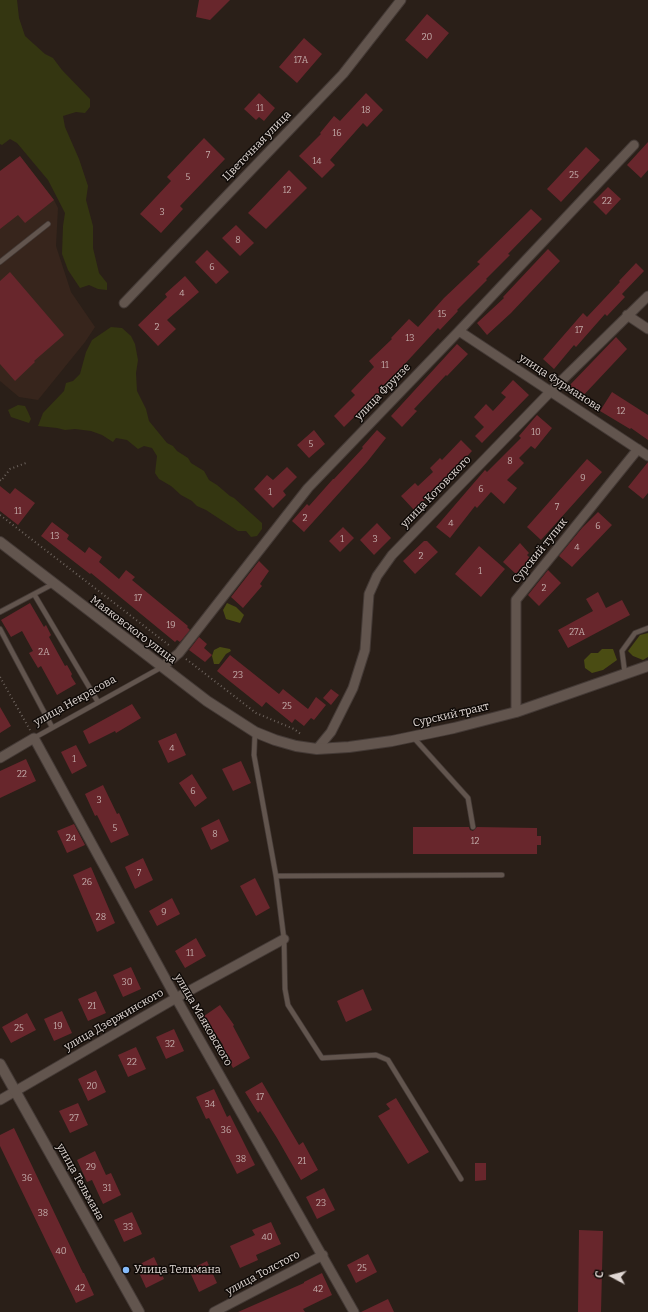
<!DOCTYPE html>
<meta charset="utf-8">
<style>
body{margin:0}
#map{position:relative;width:648px;height:1312px;overflow:hidden;background:#2a1f18;font-family:Bitter,serif}
canvas{display:block}
.north{position:absolute;left:592px;top:1256px;width:40px;height:40px;-webkit-text-stroke:3px #0f0a07;paint-order:stroke;rotate:277deg;font-size:11px;font-weight:700;line-height:16px;text-align:center;color:#e0d7d3}
.north::after{content:'';display:block;margin:auto;width:14px;height:18px;background:#e0d7d3;clip-path:polygon(50% 0,100% 100%,50% 72%,0 100%)}
</style>
<div id="map">
<canvas width="648" height="1312"></canvas>
<div class="north">С</div>
</div>
<script>
const context = document.querySelector('canvas').getContext('2d');
context.lineJoin = 'round';
function fillPath(path, color) {
  context.fillStyle = color;
  context.fill(path, 'evenodd');
}
function toPath(rows) {
  const path = new Path2D();
  for (const r of rows) {
    path.moveTo(r[0], r[1]);
    for (let i = 2; i < r.length; i += 2) path.lineTo(r[i], r[i + 1]);
  }
  return path;
}
function stroke(path, color, width, dash) {
  context.strokeStyle = color;
  context.lineWidth = width;
  context.lineCap = dash ? 'butt' : 'round';
  context.setLineDash(dash || []);
  context.stroke(path);
}
function label(font, color, halo, rows, align = 'center') {
  context.font = font + ' Bitter,serif';
  context.lineWidth = 3;
  context.setLineDash([]);
  context.textBaseline = 'middle';
  context.strokeStyle = halo;
  context.fillStyle = color;
  for (const [text, x, y, turn = 0] of rows) {
    context.save();
    context.translate(x, y);
    context.rotate((+turn || 0) * Math.PI / 180);
    context.textAlign = isNaN(turn) ? turn : align;
    if (halo) context.strokeText(text, 0, 0);
    context.fillText(text, 0, 0);
    context.restore();
  }
}
fillPath(toPath([
 [20,156,54,200,58,208,56,246,71,292,95,327,85,342,38,400,19,397,0,381,0,171]
]), '#37251c');
fillPath(toPath([
 [0,0,17,0,19,18,25,36,45,54,53,58,62,70,90,99,90,107,85,113,76,112,63,116,65,127,79,159,88,186,86,200,93,226,93,248,99,273,107,283,107,290,98,289,89,285,80,288,68,270,62,254,63,226,65,213,48,180,17,143,10,139,2,145,0,144],
 [111,327,122,328,131,336,135,344,138,360,136,373,137,391,146,409,149,421,167,443,173,446,177,451,188,458,191,463,204,471,209,480,217,485,230,496,234,498,262,523,262,529,257,536,251,537,246,531,238,531,206,510,197,506,192,501,181,495,171,486,159,479,155,473,157,456,152,448,144,446,138,449,127,440,116,438,113,442,102,435,91,431,75,429,65,430,57,428,38,426,43,413,64,391,66,383,73,381,80,374,86,352,92,340],
 [18,405,25,406,28,412,31,419,29,423,11,417,8,410]
]), '#343611');
fillPath(toPath([
 [227,603,236,607,244,615,240,623,226,619,223,610],
 [648,633,648,657,643,660,633,656,628,651,640,635],
 [220,647,230,649,231,651,226,654,219,664,214,664,212,656,214,650],
 [602,649,613,649,617,660,603,670,592,673,585,668,584,660,591,653,598,653]
]), '#4a4c13');
fillPath(toPath([
 [199,0,230,0,210,20,196,17],
 [427,14,449,33,427,59,405,40],
 [304,38,322,54,297,83,279,67],
 [259,93,275,108,264,121,259,117,256,120,244,109],
 [366,93,383,110,367,127,363,123,330,160,335,165,322,178,299,156,321,134,320,133,334,116,340,121],
 [204,138,225,159,180,206,183,209,161,233,140,214,171,181,167,177],
 [648,142,648,170,641,178,627,165],
 [586,147,600,160,561,202,547,189],
 [20,156,54,200,25,223,18,215,0,229,0,171],
 [289,170,307,188,266,229,248,213],
 [608,187,621,199,606,215,593,202],
 [531,209,542,219,508,254,510,255,486,279,487,280,457,310,458,311,440,330,438,328,401,368,402,368,383,386,385,387,344,427,334,416,355,395,351,391,374,367,369,361,392,339,391,338,409,319,418,327,444,298,480,264,477,262],
 [236,225,254,243,240,256,222,238],
 [548,249,560,261,511,313,487,335,477,323,504,298,503,297],
 [207,250,229,272,216,284,195,262],
 [636,263,644,271,622,294,625,297,607,316,605,314,576,347,574,345,554,369,543,359,583,313,587,317,620,282,619,281],
 [10,272,64,335,34,361,35,362,15,381,0,364,0,281],
 [185,276,199,292,167,320,176,329,158,346,138,325,167,297,165,294],
 [616,337,627,349,580,399,568,387],
 [457,344,468,354,447,376,446,375,414,409,417,411,402,427,391,416],
 [513,380,529,395,482,443,475,436,484,427,474,417,486,404,493,411,506,397,501,393],
 [612,392,648,415,648,440,631,428,630,429,600,411],
 [537,415,552,428,535,449,531,446,519,458,524,463,507,480,517,488,504,504,491,492,477,508,475,506,450,538,436,527,485,470,487,472,521,438,519,436],
 [314,430,325,444,309,458,297,445],
 [377,430,386,438,367,462,304,532,292,521,307,504,309,506,333,479,334,479,363,448,362,447],
 [461,440,472,451,453,471,454,472,414,510,401,496,415,483,418,486,433,472,430,468,440,458,442,460],
 [587,459,602,472,541,540,527,527],
 [648,462,648,493,643,499,628,487],
 [287,467,297,477,283,491,286,495,273,508,254,489,267,475,273,480],
 [0,486,10,494,15,488,35,503,18,525,0,511],
 [598,512,612,525,572,567,559,556,582,528],
 [52,522,69,535,67,539,85,553,89,547,102,557,99,562,119,579,126,570,135,577,132,580,188,626,187,627,190,630,180,642,177,640,175,642,91,573,90,574,41,536],
 [377,523,391,538,374,555,360,540],
 [343,527,354,538,340,552,329,541],
 [424,541,427,541,438,552,415,574,403,561],
 [520,543,529,553,527,555,531,559,517,575,503,562],
 [479,546,505,569,481,597,455,574],
 [259,561,269,571,260,584,262,586,243,608,231,597],
 [548,570,561,583,539,606,528,595],
 [598,592,606,608,622,600,630,615,568,648,558,630,593,611,586,599],
 [30,603,44,627,46,625,51,635,49,637,65,666,67,665,72,674,71,676,76,684,57,695,41,666,38,668,29,653,33,651,22,631,11,637,1,620],
 [199,637,207,644,204,648,212,655,205,662,189,650],
 [230,655,279,694,283,689,308,709,316,697,326,705,314,720,311,718,304,726,295,719,292,723,266,702,262,707,217,671],
 [331,689,339,695,331,705,323,698],
 [132,704,141,718,116,733,115,731,89,744,83,731],
 [0,707,11,726,0,733],
 [176,733,186,755,168,763,158,741],
 [76,745,87,766,72,774,61,752],
 [26,759,36,781,0,798,0,771],
 [241,761,251,783,233,791,222,769],
 [192,774,207,798,195,807,179,783],
 [103,785,117,814,119,813,129,835,111,843,97,815,95,816,85,794],
 [219,819,229,841,211,850,201,828],
 [74,824,85,845,67,853,57,831],
 [413,827,469,827,470,830,473,831,477,827,537,828,537,836,541,836,541,845,537,845,537,854,413,854],
 [143,858,153,880,135,889,125,867],
 [91,867,115,923,97,932,73,875],
 [255,878,270,908,256,916,240,886],
 [172,898,180,914,157,926,149,911],
 [196,938,206,956,185,968,175,951],
 [131,967,141,989,123,997,113,975],
 [363,989,372,1010,346,1022,337,1001],
 [96,991,106,1013,88,1021,78,999],
 [220,1005,234,1025,233,1026,250,1058,233,1068,221,1046,223,1045,204,1016],
 [62,1011,72,1033,54,1041,44,1019],
 [27,1013,36,1030,11,1043,2,1027],
 [174,1029,184,1051,166,1059,156,1037],
 [136,1047,146,1069,128,1077,118,1055],
 [96,1070,106,1092,88,1101,78,1079],
 [262,1082,299,1145,303,1142,318,1170,301,1180,277,1138,260,1111,258,1113,245,1092],
 [214,1089,227,1117,230,1115,255,1165,237,1174,209,1118,206,1119,196,1097],
 [396,1098,429,1152,408,1164,378,1116,390,1109,386,1104],
 [78,1103,88,1125,70,1133,59,1111],
 [14,1128,83,1273,84,1273,94,1295,76,1303,0,1146,0,1135],
 [95,1151,106,1175,111,1173,121,1195,103,1204,92,1180,87,1182,77,1160],
 [475,1163,486,1163,486,1180,475,1181],
 [324,1188,335,1210,317,1219,306,1197],
 [132,1212,142,1234,124,1242,114,1220],
 [271,1222,281,1244,256,1255,258,1260,240,1268,230,1246,255,1235,252,1230],
 [579,1230,603,1231,601,1312,578,1312],
 [368,1254,377,1272,356,1283,347,1265],
 [154,1257,164,1279,146,1288,136,1266],
 [207,1261,217,1283,199,1292,189,1270],
 [322,1273,332,1295,303,1309,305,1312,238,1312,304,1283,304,1282],
 [388,1299,394,1312,361,1312]
]), '#68262c');
const service = toPath([
 [0,262,48,224],
 [34,594,98,702],
 [0,612,53,584],
 [0,629,52,727],
 [625,674,622,651,635,633,648,628],
 [255,732,254,755,276,876,284,939,285,989,288,1005,322,1058,376,1055,388,1060,461,1179],
 [413,737,468,798,473,827],
 [34,738,162,667],
 [276,876,502,875]
]);
const minor = toPath([
 [124,303,343,74,401,0],
 [627,315,648,329],
 [459,331,648,456],
 [162,667,179,653,308,488,459,331,634,145],
 [516,712,516,600,638,449],
 [317,749,331,732,353,688,365,650,369,594,377,576,392,555,551,391,648,296],
 [0,758,34,738,176,998,354,1312],
 [0,1100,176,998,284,939],
 [214,1312,323,1255]
]);
const tertiary = toPath([
 [0,542,207,701,255,732,275,740,296,746,317,749,349,747,392,741,454,728,516,712,648,666],
 [0,1064,139,1312]
]);
stroke(service, '#443a36', 6);
stroke(minor, '#443a36', 11);
stroke(tertiary, '#443a36', 12);
stroke(toPath([
 [0,480,1,481,10,469,26,463],
 [0,515,170,646],
 [186,659,256,713,294,729,302,735],
 [0,677,30,730]
]), '#6c625c', 2, [1, 3]);
stroke(service, '#62554e', 4.5);
stroke(minor, '#62554e', 9);
stroke(tertiary, '#62554e', 10);
for (const [x, y, r, color] of [
 [126,1270,4,"#85bbfb"]
]) {
  const dot = new Path2D();
  dot.arc(x, y, r, 0, 2 * Math.PI);
  context.fillStyle = color;
  context.fill(dot);
  stroke(dot, '#0f0a07', 1.5);
}
label('9px', '#c2aba9', null, [
 ["20",427,37],
 ["17А",301,60],
 ["11",260,108],
 ["18",366,110],
 ["16",337,133],
 ["7",208,155],
 ["14",317,161],
 ["25",574,175],
 ["5",188,177],
 ["12",287,190],
 ["22",607,201],
 ["3",162,212],
 ["8",238,240],
 ["6",212,267],
 ["4",182,293],
 ["15",442,314],
 ["2",157,327],
 ["17",579,330],
 ["13",410,338],
 ["11",385,365],
 ["12",621,411],
 ["10",536,432],
 ["5",311,444],
 ["8",510,461],
 ["9",583,478],
 ["6",481,489],
 ["1",270,492],
 ["7",557,507],
 ["11",18,511],
 ["2",305,518],
 ["4",451,523],
 ["6",598,526],
 ["13",55,536],
 ["1",342,539],
 ["3",375,539],
 ["4",577,547],
 ["2",421,556],
 ["1",480,571],
 ["2",544,588],
 ["17",138,598],
 ["19",171,625],
 ["27А",577,632],
 ["2А",44,652],
 ["23",238,675],
 ["25",287,706],
 ["4",172,748],
 ["1",74,759],
 ["22",22,774],
 ["6",193,791],
 ["3",99,800],
 ["5",115,828],
 ["8",215,834],
 ["24",71,838],
 ["12",475,841],
 ["7",139,873],
 ["26",87,882],
 ["9",164,912],
 ["28",101,917],
 ["11",190,953],
 ["30",127,982],
 ["21",92,1006],
 ["19",58,1026],
 ["25",19,1028],
 ["32",170,1044],
 ["22",132,1062],
 ["20",92,1086],
 ["17",260,1097],
 ["34",210,1104],
 ["27",74,1118],
 ["36",226,1130],
 ["38",241,1159],
 ["21",302,1161],
 ["29",91,1167],
 ["36",27,1178],
 ["31",107,1188],
 ["23",321,1203],
 ["38",43,1213],
 ["33",128,1227],
 ["40",267,1237],
 ["40",61,1251],
 ["25",362,1268],
 ["42",80,1288],
 ["42",318,1289]
]);
label('11px', '#e0d7d3', '#0f0a07', [
 ["Цветочная улица",257,146,-46],
 ["улица Фурманова",560,383,33],
 ["улица Фрунзе",383,392,-46],
 ["улица Котовского",436,492,-46],
 ["Сурский тупик",540,551,-51],
 ["Маяковского улица",133,630,37],
 ["улица Некрасова",75,701,-29],
 ["Сурский тракт",451,715,-13],
 ["улица Дзержинского",114,1020,-30],
 ["улица Маяковского",203,1020,60],
 ["улица Тельмана",80,1182,61],
 ["улица Толстого",263,1273,-28]
]);
label('11px', '#e0d7d3', '#0f0a07', [
 ["Улица Тельмана",134,1270]
], 'left');
</script>
